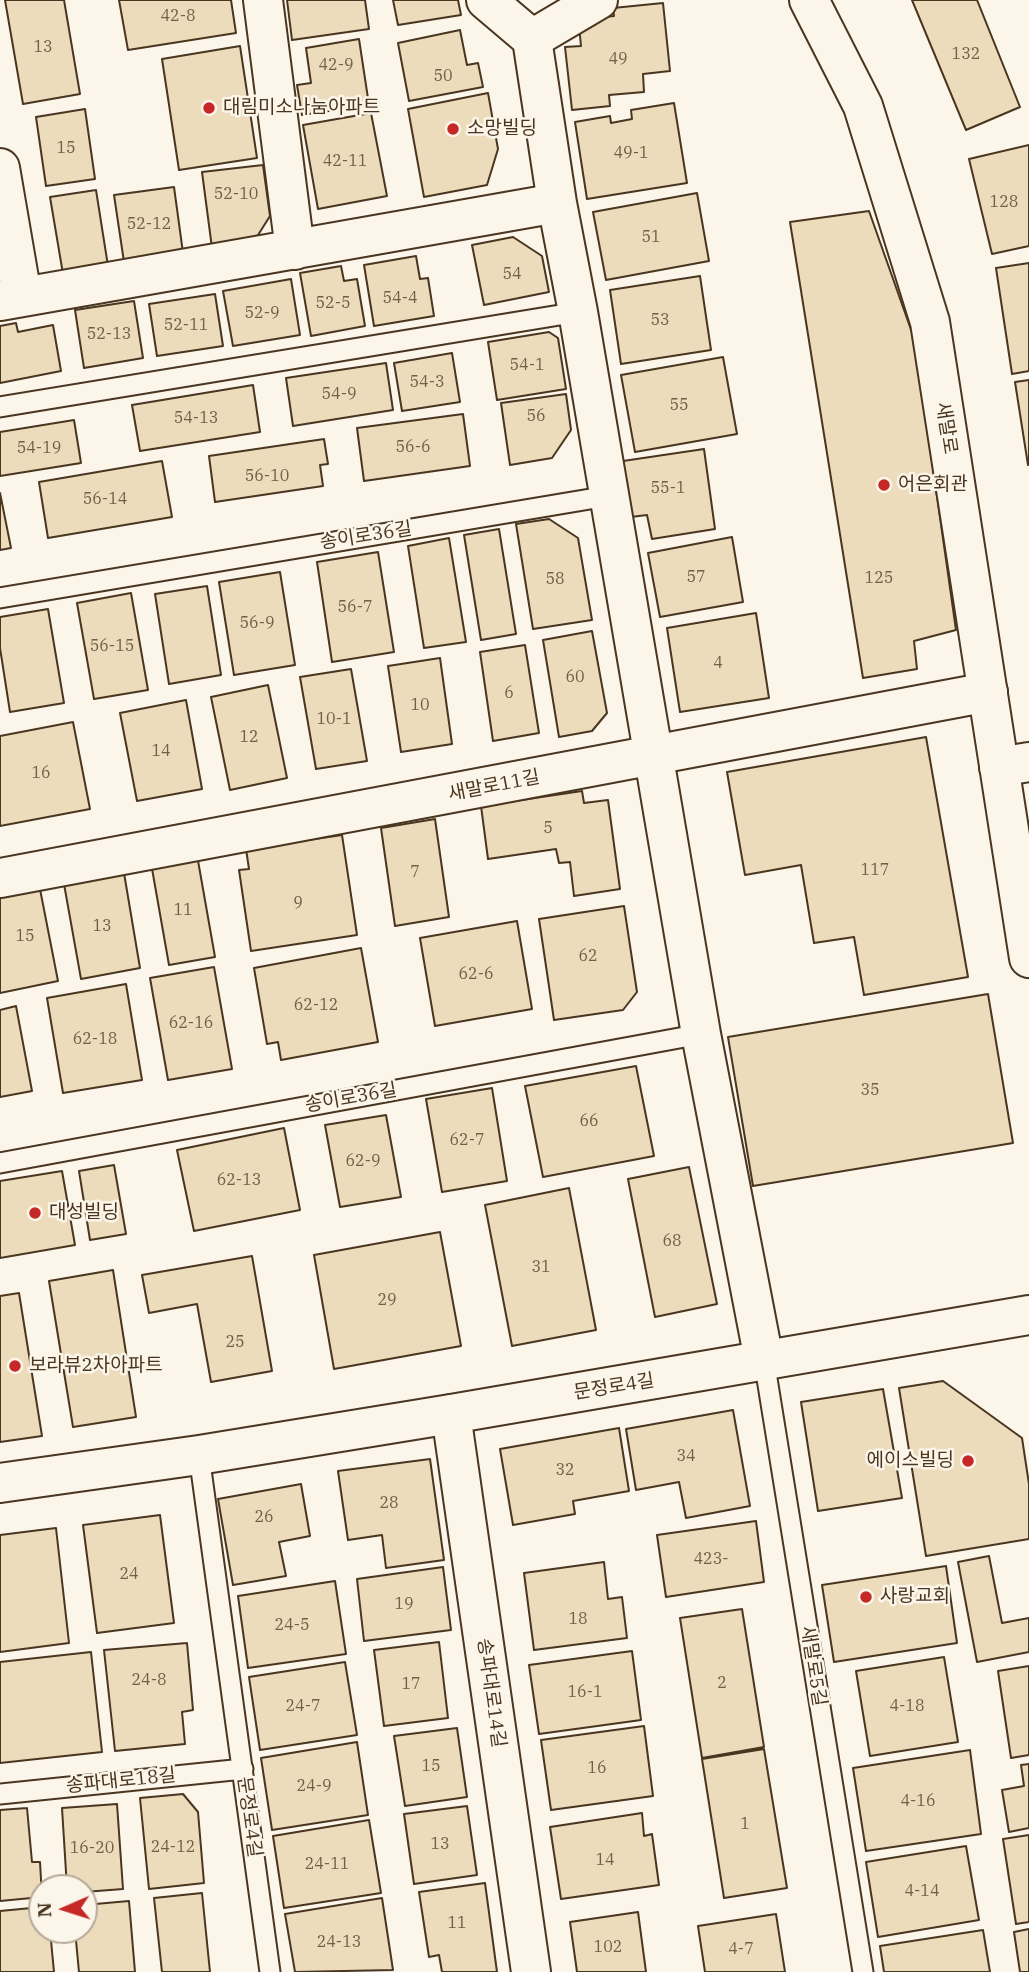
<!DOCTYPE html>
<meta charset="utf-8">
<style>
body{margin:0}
#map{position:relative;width:1029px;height:1972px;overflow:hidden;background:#fbf6e9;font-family:"IBM Plex Serif",serif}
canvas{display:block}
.north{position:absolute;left:28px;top:1874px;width:70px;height:70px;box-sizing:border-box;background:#fbf6e9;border:2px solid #b4a999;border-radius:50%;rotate:267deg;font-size:19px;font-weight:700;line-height:28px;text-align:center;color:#4a3520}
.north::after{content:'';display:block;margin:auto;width:24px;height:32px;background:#c62828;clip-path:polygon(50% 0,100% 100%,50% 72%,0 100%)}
</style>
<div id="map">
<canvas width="1029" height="1972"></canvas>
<div class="north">N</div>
</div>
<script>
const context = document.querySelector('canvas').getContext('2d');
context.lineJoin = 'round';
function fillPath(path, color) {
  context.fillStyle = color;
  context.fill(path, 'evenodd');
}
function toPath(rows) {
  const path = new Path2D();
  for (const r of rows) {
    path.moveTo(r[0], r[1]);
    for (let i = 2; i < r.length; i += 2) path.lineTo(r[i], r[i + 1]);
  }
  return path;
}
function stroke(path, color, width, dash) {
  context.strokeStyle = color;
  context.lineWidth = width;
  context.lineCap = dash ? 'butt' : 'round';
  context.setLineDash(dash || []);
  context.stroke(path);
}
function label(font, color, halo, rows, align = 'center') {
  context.font = font + ' "IBM Plex Serif","Noto Sans KR",serif';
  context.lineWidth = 5;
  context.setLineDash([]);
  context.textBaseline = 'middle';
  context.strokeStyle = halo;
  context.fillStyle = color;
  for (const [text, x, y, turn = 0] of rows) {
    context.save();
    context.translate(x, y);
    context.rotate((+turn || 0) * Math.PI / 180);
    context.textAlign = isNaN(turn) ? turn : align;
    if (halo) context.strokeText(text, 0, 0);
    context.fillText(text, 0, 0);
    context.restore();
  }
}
const building = toPath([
 [5,0,64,0,80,94,23,104,5,0],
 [119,0,231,0,236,33,128,50,119,0],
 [287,0,365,0,369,29,292,40,287,0],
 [393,0,458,0,461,15,398,25,393,0],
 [912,0,977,0,1020,107,966,130,912,0],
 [663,3,670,71,643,74,644,92,609,95,610,106,572,110,565,47,581,46,579,26,595,25,595,18,614,16,613,8,663,3],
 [460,30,467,65,478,63,483,87,409,101,398,43,460,30],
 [359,39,369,105,302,115,297,85,311,83,306,48,359,39],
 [240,46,257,158,179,170,162,59,240,46],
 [488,93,498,149,487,185,424,197,408,109,488,93],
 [674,103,687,183,587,199,575,122,610,116,611,123,632,119,631,110,674,103],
 [85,109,95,179,46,186,36,117,85,109],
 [371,113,387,196,318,209,303,125,371,113],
 [1029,145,1029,246,992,254,969,159,1029,145],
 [263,165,270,216,253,243,212,248,202,172,263,165],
 [174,187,183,253,124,262,114,195,174,187],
 [96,190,108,266,63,274,50,197,96,190],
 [697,193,709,261,606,280,593,212,697,193],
 [869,211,915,341,956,630,914,641,917,669,863,678,790,222,869,211],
 [513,237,542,256,549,292,484,305,472,245,513,237],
 [416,256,420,279,428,278,434,316,374,326,364,265,416,256],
 [1029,263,1029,371,1012,374,996,268,1029,263],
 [341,266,344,281,357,279,365,326,311,336,300,273,341,266],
 [700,276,711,350,621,364,610,290,700,276],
 [291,279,300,335,233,346,223,291,291,279],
 [215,294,223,346,157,356,149,304,215,294],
 [134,301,143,358,84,368,75,310,134,301],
 [16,323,18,332,53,325,61,371,0,383,0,326,16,323],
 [549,332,558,338,566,389,497,400,488,342,549,332],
 [452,353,460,402,402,411,394,363,452,353],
 [723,357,737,434,635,452,621,375,723,357],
 [386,363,393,410,293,426,286,378,386,363],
 [1029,380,1029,464,1028,465,1015,382,1029,380],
 [253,385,260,432,140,451,132,405,253,385],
 [566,394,571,430,552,458,510,465,501,403,566,394],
 [463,414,470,466,364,481,357,428,463,414],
 [74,420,81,463,0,476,0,432,74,420],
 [324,439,328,464,320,465,323,486,215,502,209,456,324,439],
 [704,449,715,529,652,539,647,515,631,517,623,461,704,449],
 [162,461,172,517,48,538,39,482,162,461],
 [0,493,11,548,0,550,0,493],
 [549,519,578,538,592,620,533,629,516,524,549,519],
 [499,529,516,634,481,640,464,535,499,529],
 [732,537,743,602,660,617,648,553,732,537],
 [449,538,466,642,424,648,408,546,449,538],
 [378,552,394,652,332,662,317,562,378,552],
 [280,572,295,665,234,675,219,582,280,572],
 [207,586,221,675,169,684,155,594,207,586],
 [131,593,148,690,94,699,77,603,131,593],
 [48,609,64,703,10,712,0,648,0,617,48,609],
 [756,613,769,698,680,712,667,628,756,613],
 [592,631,607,713,592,731,559,737,543,640,592,631],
 [525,645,539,733,493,741,480,652,525,645],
 [440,658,452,744,401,752,388,666,440,658],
 [351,669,367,761,316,769,300,677,351,669],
 [268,685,287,778,230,790,211,697,268,685],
 [186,700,202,789,137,801,120,713,186,700],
 [73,722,90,809,0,826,0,736,73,722],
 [926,737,968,977,864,995,854,937,814,943,801,865,745,875,727,772,926,737],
 [582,791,584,803,608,800,620,889,574,896,570,862,559,863,556,849,488,859,481,806,582,791],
 [435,819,449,917,395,926,381,828,435,819],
 [342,835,357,935,251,951,239,870,249,869,246,849,342,835],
 [197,855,215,957,169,965,151,863,197,855],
 [124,873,140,968,81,979,64,884,124,873],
 [39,884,58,981,0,993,0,891,39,884],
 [624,906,637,992,623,1010,554,1020,539,919,624,906],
 [517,921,532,1009,435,1026,420,938,517,921],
 [361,948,378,1042,281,1060,278,1042,267,1044,254,968,361,948],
 [214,967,232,1069,168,1080,150,978,214,967],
 [126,984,142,1080,63,1093,47,998,126,984],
 [988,994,1013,1143,753,1186,728,1037,988,994],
 [16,1006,32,1091,0,1097,0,1010,16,1006],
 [636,1066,654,1156,543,1177,525,1086,636,1066],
 [492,1088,507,1181,442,1192,426,1099,492,1088],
 [386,1115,401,1197,340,1207,325,1125,386,1115],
 [284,1128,300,1210,194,1231,177,1150,284,1128],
 [114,1165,126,1234,90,1240,79,1171,114,1165],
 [689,1167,717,1304,655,1317,628,1179,689,1167],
 [62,1171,75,1245,0,1258,0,1181,62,1171],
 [569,1188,596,1330,512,1346,485,1205,569,1188],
 [440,1232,461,1346,334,1369,314,1255,440,1232],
 [252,1256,272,1371,211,1382,197,1304,149,1313,142,1275,252,1256],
 [113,1270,136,1417,73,1427,49,1281,113,1270],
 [19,1293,42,1436,0,1442,0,1296,19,1293],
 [943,1381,1022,1438,1029,1484,1029,1539,926,1556,899,1388,943,1381],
 [883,1389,902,1498,818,1511,801,1402,883,1389],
 [733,1410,750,1506,686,1518,679,1482,636,1490,626,1429,733,1410],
 [619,1428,629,1491,573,1501,575,1514,513,1525,500,1449,619,1428],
 [430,1459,444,1560,386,1568,382,1535,348,1540,338,1471,430,1459],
 [301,1484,310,1536,279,1542,286,1576,233,1585,218,1499,301,1484],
 [160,1515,174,1623,97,1633,83,1525,160,1515],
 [756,1521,764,1582,666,1597,657,1535,756,1521],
 [56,1528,69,1643,0,1652,0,1535,56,1528],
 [989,1556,1002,1623,1029,1618,1029,1652,977,1662,958,1562,989,1556],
 [604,1562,608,1599,622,1597,627,1638,534,1650,524,1573,604,1562],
 [946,1566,957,1643,834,1662,822,1585,946,1566],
 [443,1567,451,1630,364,1641,357,1579,443,1567],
 [335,1581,346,1654,248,1668,238,1596,335,1581],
 [742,1609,764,1747,702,1758,680,1618,742,1609],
 [439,1642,448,1718,384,1726,374,1650,439,1642],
 [187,1643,193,1710,182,1712,185,1744,115,1751,104,1650,187,1643],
 [632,1651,641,1720,539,1734,529,1665,632,1651],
 [91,1652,102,1752,0,1763,0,1662,91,1652],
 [944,1657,958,1742,870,1756,856,1671,944,1657],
 [345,1662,357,1735,260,1750,249,1677,345,1662],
 [1029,1666,1029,1755,1011,1758,998,1671,1029,1666],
 [644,1726,653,1796,551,1810,541,1740,644,1726],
 [457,1728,467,1797,405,1806,394,1736,457,1728],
 [357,1742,368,1815,272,1830,261,1758,357,1742],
 [764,1749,787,1888,724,1898,702,1759,764,1749],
 [970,1750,981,1834,866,1851,853,1768,970,1750],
 [1029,1764,1029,1828,1009,1832,1002,1790,1024,1786,1021,1765,1029,1764],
 [183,1794,198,1812,204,1883,149,1889,140,1798,183,1794],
 [117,1804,123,1889,84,1892,84,1888,67,1888,62,1808,117,1804],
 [467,1806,477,1875,414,1884,404,1814,467,1806],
 [27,1808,32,1862,40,1862,42,1897,0,1901,0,1810,27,1808],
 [642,1813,644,1836,652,1834,659,1885,561,1899,550,1827,642,1813],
 [369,1820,381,1893,284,1908,273,1836,369,1820],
 [1029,1835,1029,1922,1016,1924,1003,1839,1029,1835],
 [966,1846,979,1920,878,1937,866,1862,966,1846],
 [485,1883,497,1972,442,1972,439,1955,429,1957,419,1892,485,1883],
 [202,1893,210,1972,162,1972,154,1898,202,1893],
 [382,1898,393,1970,295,1972,285,1914,382,1898],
 [129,1901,135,1972,79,1972,75,1930,84,1930,84,1905,129,1901],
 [42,1907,42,1930,50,1930,54,1972,0,1972,0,1911,42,1907],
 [638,1912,646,1972,577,1972,570,1922,638,1912],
 [776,1914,785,1972,705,1972,698,1926,776,1914],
 [1029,1929,1029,1972,1020,1972,1014,1932,1029,1929],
 [983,1930,990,1972,884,1972,880,1946,983,1930]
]);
fillPath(building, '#ecdcbc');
stroke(building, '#4a3520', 2);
const lane = toPath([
 [0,407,578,312],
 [0,598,608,496],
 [0,1163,701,1034],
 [764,1360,863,1972],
 [199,1455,270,1972],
 [0,1794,243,1769]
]);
const street = toPath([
 [263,0,295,250],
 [486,0,532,39,557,203,578,312,701,1034,764,1360],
 [532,39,598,0],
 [0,168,22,296],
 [0,301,557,203],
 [999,767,1029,762],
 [0,878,988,692],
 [451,1414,531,1972]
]);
const secondary = toPath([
 [809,0,863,106,930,322,1029,958],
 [0,1483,199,1455,451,1414,1029,1315]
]);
stroke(lane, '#4a3520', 23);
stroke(street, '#4a3520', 42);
stroke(secondary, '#4a3520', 42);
stroke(lane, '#fbf6e9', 19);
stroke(street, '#fbf6e9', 38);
stroke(secondary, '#fbf6e9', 38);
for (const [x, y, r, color] of [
 [209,108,7,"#c62828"],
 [453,129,7,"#c62828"],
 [884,485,7,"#c62828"],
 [35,1213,7,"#c62828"],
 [15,1366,7,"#c62828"],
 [968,1461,7,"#c62828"],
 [866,1597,7,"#c62828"]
]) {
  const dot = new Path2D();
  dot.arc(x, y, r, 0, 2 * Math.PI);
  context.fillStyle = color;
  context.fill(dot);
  stroke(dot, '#fbf6e9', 2.5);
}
label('16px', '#725f47', null, [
 ["42-8",178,16],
 ["13",43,47],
 ["132",966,54],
 ["49",618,59],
 ["42-9",336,65],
 ["50",443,76],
 ["15",66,148],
 ["49-1",631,153],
 ["42-11",345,161],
 ["52-10",236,194],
 ["128",1004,202],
 ["52-12",149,224],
 ["51",651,237],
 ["54",512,274],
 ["54-4",400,298],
 ["52-5",333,303],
 ["52-9",262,313],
 ["53",660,320],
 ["52-11",186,325],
 ["52-13",109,334],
 ["54-1",527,365],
 ["54-3",427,382],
 ["54-9",339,394],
 ["55",679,405],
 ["56",536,416],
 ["54-13",196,418],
 ["56-6",413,447],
 ["54-19",39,448],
 ["56-10",267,476],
 ["55-1",668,488],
 ["56-14",105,499],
 ["57",696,577],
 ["125",879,578],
 ["58",555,579],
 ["56-7",355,607],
 ["56-9",257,623],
 ["56-15",112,646],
 ["4",718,663],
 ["60",575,677],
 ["6",509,693],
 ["10",420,705],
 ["10-1",334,719],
 ["12",249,737],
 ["14",161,751],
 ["16",41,773],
 ["5",548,828],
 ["117",875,870],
 ["7",415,872],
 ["9",298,903],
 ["11",183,910],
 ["13",102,926],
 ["15",25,936],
 ["62",588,956],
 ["62-6",476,974],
 ["62-12",316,1005],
 ["62-16",191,1023],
 ["62-18",95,1039],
 ["35",870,1090],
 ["66",589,1121],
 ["62-7",467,1140],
 ["62-9",363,1161],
 ["62-13",239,1180],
 ["68",672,1241],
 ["31",541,1267],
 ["29",387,1300],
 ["25",235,1342],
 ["34",686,1456],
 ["32",565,1470],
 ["28",389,1503],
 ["26",264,1517],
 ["423-",711,1559],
 ["24",129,1574],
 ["19",404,1604],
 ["18",578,1619],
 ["24-5",292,1625],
 ["24-8",149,1680],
 ["2",722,1683],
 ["17",411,1684],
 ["16-1",585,1692],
 ["24-7",303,1706],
 ["4-18",907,1706],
 ["15",431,1766],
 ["16",597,1768],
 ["24-9",314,1786],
 ["4-16",918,1801],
 ["1",745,1824],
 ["13",440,1844],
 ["24-12",173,1847],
 ["16-20",92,1848],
 ["14",605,1860],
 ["24-11",327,1864],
 ["4-14",922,1891],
 ["11",457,1923],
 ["24-13",339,1942],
 ["102",608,1947],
 ["4-7",741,1949]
]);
label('19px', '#4a3520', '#fbf6e9', [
 ["대림미소나눔아파트",223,108],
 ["소망빌딩",467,129],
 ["어은회관",898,485],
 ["대성빌딩",49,1213],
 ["보라뷰2차아파트",29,1366],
 ["에이스빌딩",954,1461,"right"],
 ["사랑교회",880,1597]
], 'left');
label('19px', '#4a3520', '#fbf6e9', [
 ["새말로",946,428,81],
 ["송이로36길",366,536,-9],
 ["새말로11길",494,786,-11],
 ["송이로36길",351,1098,-10],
 ["문정로4길",614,1387,-9],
 ["새말로5길",813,1666,81],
 ["송파대로14길",491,1693,82],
 ["송파대로18길",121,1781,-6],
 ["문정로4길",249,1817,82]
]);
</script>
